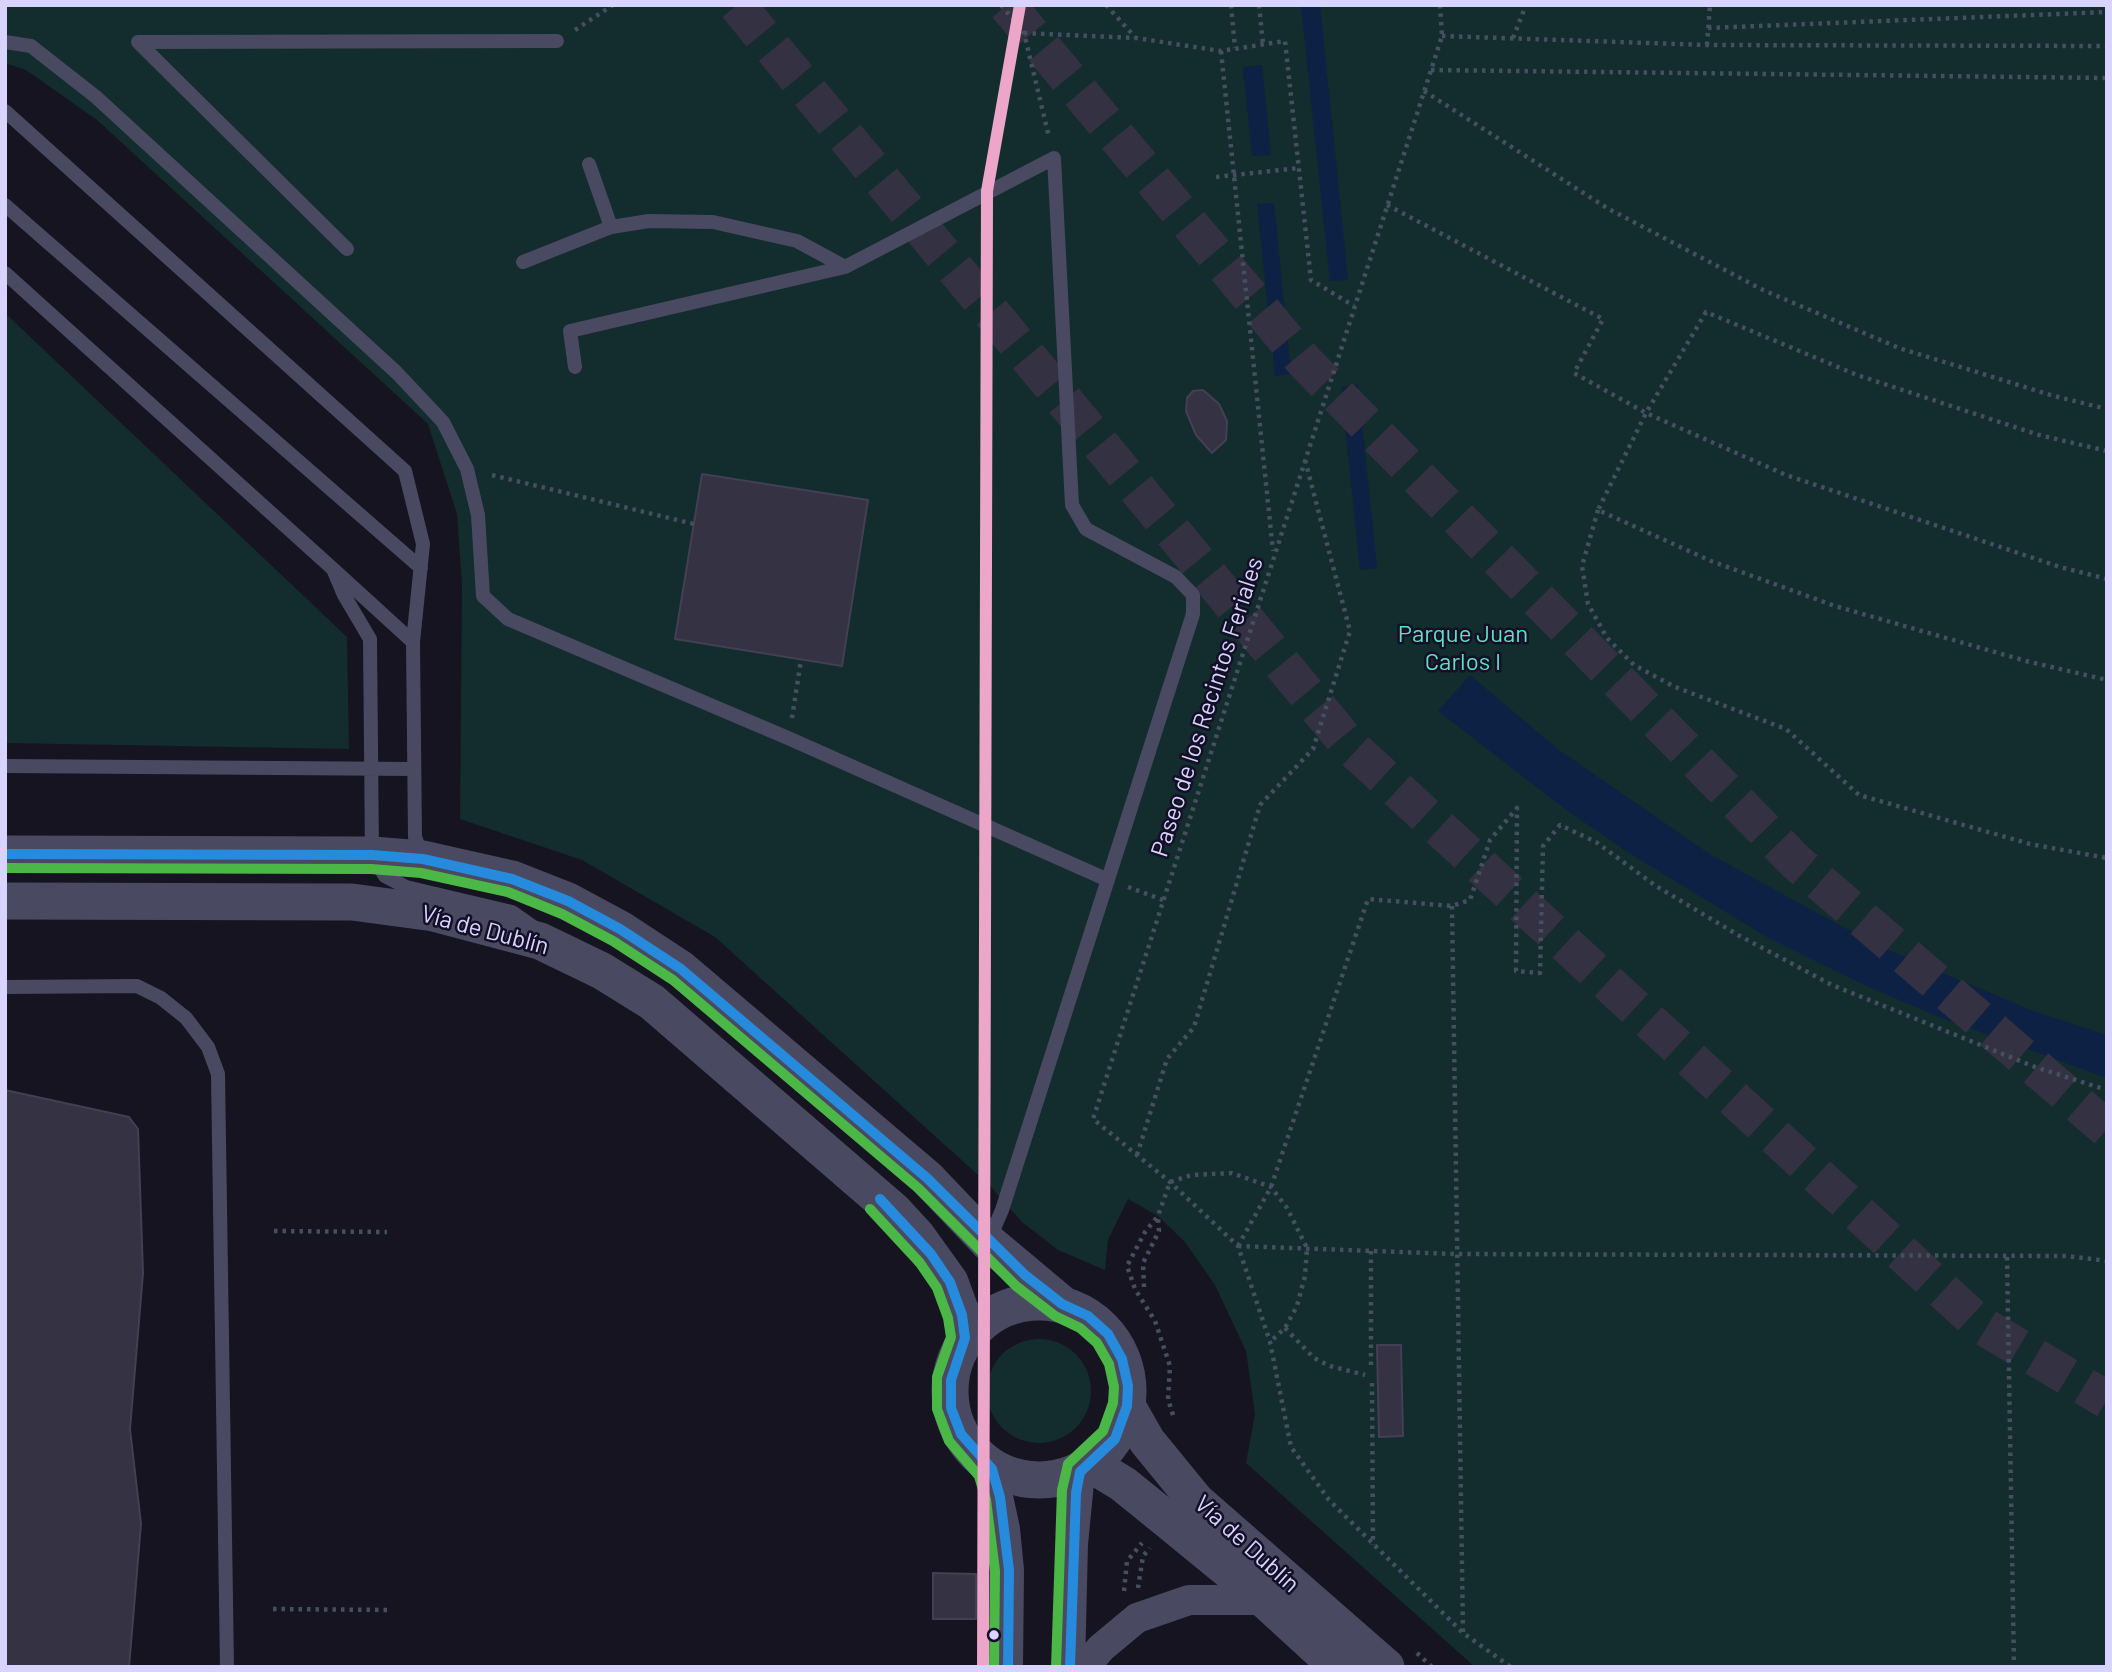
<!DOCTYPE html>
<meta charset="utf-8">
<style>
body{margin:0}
#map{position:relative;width:2112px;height:1672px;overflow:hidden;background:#161421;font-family:Barlow,sans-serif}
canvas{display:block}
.frame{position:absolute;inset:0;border:7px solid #d9d4ff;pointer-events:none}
</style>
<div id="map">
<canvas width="2112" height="1672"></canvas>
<div class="frame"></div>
</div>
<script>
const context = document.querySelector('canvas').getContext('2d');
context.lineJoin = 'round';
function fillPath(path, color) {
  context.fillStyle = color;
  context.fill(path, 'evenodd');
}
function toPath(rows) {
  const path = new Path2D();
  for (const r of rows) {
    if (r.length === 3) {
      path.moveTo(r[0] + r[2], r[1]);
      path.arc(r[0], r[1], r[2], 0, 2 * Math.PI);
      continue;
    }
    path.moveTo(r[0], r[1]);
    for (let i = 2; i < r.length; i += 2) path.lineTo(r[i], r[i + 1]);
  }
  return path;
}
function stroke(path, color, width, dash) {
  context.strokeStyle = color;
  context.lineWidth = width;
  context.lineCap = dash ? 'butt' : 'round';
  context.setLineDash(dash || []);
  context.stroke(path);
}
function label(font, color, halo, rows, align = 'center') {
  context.font = font + ' Barlow,sans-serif';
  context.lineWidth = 5;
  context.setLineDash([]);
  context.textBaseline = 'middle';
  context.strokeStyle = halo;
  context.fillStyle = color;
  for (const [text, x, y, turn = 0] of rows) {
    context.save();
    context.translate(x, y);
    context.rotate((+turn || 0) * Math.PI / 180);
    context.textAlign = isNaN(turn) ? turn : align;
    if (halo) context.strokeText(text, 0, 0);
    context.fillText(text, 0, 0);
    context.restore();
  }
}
fillPath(toPath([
 [5,5,2107,5,2107,1667,1475,1667,1246,1463,1255,1414,1246,1351,1215,1285,1185,1242,1158,1216,1128,1199,1108,1240,1105,1270,1058,1250,1022,1222,989,1185,715,937,582,860,460,819,462,584,457,514,428,424,97,120,26,70,5,63],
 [5,313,347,637,349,749,5,743],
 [1039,1391,52]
]), '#132c2d');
fillPath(toPath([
 [1301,5,1320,5,1348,280,1330,281],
 [1262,65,1271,155,1252,156,1243,67],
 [1274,203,1291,374,1275,376,1257,204],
 [1358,385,1377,568,1360,570,1341,387],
 [1470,675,1559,750,1711,855,1874,944,2033,1011,2107,1035,2107,1078,1939,1017,1860,983,1767,937,1629,853,1565,809,1438,711]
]), '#0d2144');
const building = toPath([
 [1203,390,1219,404,1227,421,1226,440,1212,453,1196,435,1186,411,1187,398,1193,391,1203,390],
 [702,474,868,500,842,666,675,639,702,474],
 [5,1090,129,1117,138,1129,143,1273,130,1429,141,1524,129,1667,5,1667,5,1090],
 [1377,1345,1401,1345,1403,1436,1379,1437,1377,1345],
 [933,1573,976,1574,976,1619,933,1619,933,1573]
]);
fillPath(building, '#343243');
stroke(building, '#433f54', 2);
stroke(toPath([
 [737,5,1349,745,1978,1323,2107,1400],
 [1007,5,1304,361,1794,860,2107,1129]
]), '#333142', 38, [38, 19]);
stroke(toPath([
 [1001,5,1024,33,1049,137],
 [1106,5,1135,37],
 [1231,5,1235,48],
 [1259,5,1263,44],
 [1440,5,1442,36,1093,1119,1170,1182,1238,1246,1270,1342,1291,1447,1329,1500,1463,1633,1511,1667],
 [1708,28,2107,12],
 [575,30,613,5],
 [1024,33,1136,38,1221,51,1285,41,1311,280,1354,306],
 [1442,36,1707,45,2107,46],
 [1513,38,1526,5],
 [1707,45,1710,5],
 [1221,51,1273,551],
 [1431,70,2107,78],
 [1424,91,1607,208,1763,290,1899,348,2054,396,2107,409],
 [1216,177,1299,168],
 [1387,205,1603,319,1574,373,1646,413,1786,475,2060,567,2107,579],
 [2107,451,2039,435,1857,375,1706,312,1646,413,1598,510,1711,561,1835,606,2026,661,2107,680],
 [492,475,694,524],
 [1598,510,1582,566,1588,604,1607,638,1634,665,1675,687,1786,729,1859,795,2030,844,2107,858],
 [792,718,801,660],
 [1128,887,1163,900],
 [1452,906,1463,1633],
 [1137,1155,1167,1059,1194,1027,1260,805,1313,749,1350,631,1305,460],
 [274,1231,387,1232],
 [1238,1246,1271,1187,1368,899,1452,906,1470,900,1490,840,1517,808,1516,971,1540,973,1543,846,1560,825,1596,842,1656,886,1738,935,1832,985,2035,1067,2107,1090],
 [1238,1246,1455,1254,2067,1256,2107,1261],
 [2007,1257,2014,1667],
 [1144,1287,1143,1263,1159,1231,1158,1217],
 [1285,1328,1314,1358,1330,1366,1365,1375],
 [1371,1365,1371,1250],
 [1372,1383,1373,1545],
 [1173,1415,1168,1399,1170,1366,1155,1321,1135,1289,1127,1266,1145,1232,1158,1216,1170,1182,1192,1175,1232,1173,1271,1187,1287,1208,1307,1248,1305,1276,1297,1306,1285,1328,1270,1342],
 [1138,1588,1143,1556,1150,1548],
 [1124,1591,1127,1561,1142,1543],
 [273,1609,391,1610],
 [1417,1653,1432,1667]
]), '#44505f', 4.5, [3.5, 5]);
stroke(toPath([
 [5,42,31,46,96,97,397,373,443,422,467,469,478,515,483,596,508,619,788,738,1108,880],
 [5,111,405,471,423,544,413,642],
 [589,164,611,227],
 [5,205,421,568],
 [347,249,138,42,557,41],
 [523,262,611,227,649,221,713,222,797,241,845,267],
 [5,273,333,569],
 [575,367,570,331,845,267,1054,158,1072,505,1086,529,1176,577,1193,595,1193,614,1002,1210,989,1240],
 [5,766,414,769],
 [423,858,415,837,413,642,333,569,344,595,370,639,372,855,385,876,406,887,512,912,532,926],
 [5,987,137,986,161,998,186,1018,208,1047,218,1074,227,1667]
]), '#4a4962', 14);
stroke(toPath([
 [992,1469,1005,1529,1009,1570,1008,1667],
 [1070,1667,1073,1544,1080,1472],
 [1085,1667,1101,1648,1137,1618,1189,1600,1265,1600]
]), '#4a4962', 30);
stroke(toPath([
 [5,854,372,855,423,859,512,879,568,901,620,929,681,969,927,1178,988,1242,1062,1304],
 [5,901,352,902,434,913,540,941,602,971,652,1002,894,1211,917,1236,950,1282,962,1315,965,1338],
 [1039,1391,89],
 [1127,1406,1147,1441,1196,1501,1386,1667],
 [1090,1464,1123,1484,1165,1518,1265,1600,1338,1667]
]), '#4a4962', 37);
stroke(toPath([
 [5,854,372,855,423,859,512,879,568,901,620,929,681,969,927,1178,1025,1275,1062,1304,1088,1316,1108,1334,1122,1359,1128,1386,1127,1406,1115,1439,1080,1472,1076,1493,1070,1667],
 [880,1199,931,1254,950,1282,962,1315,965,1338,951,1380,951,1408,961,1434,992,1469,1000,1497,1009,1570,1008,1667]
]), '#268bdd', 10);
stroke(toPath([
 [5,868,371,869,421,873,508,892,562,914,613,941,673,980,918,1188,1016,1286,1055,1316,1080,1328,1097,1343,1109,1364,1114,1387,1113,1403,1103,1431,1068,1464,1062,1490,1056,1667],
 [870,1209,920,1263,937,1288,948,1318,951,1337,937,1377,937,1409,949,1441,979,1476,986,1500,995,1571,994,1667]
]), '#4ab747', 10);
stroke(toPath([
 [983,1667,987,191,1020,5]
]), '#eba6c9', 12);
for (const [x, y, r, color] of [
 [994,1635,6,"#d9d4ff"]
]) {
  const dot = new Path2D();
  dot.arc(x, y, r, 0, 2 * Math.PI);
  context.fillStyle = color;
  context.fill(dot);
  stroke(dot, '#130f26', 2.5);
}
label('24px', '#5fe0c0', '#130f26', [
 ["Parque Juan",1463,634],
 ["Carlos I",1463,662]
]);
label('24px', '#d9d4ff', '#130f26', [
 ["Paseo de los Recintos Feriales",1207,707,-72],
 ["Vía de Dublín",485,930,15],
 ["Vía de Dublín",1247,1544,42]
]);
</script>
